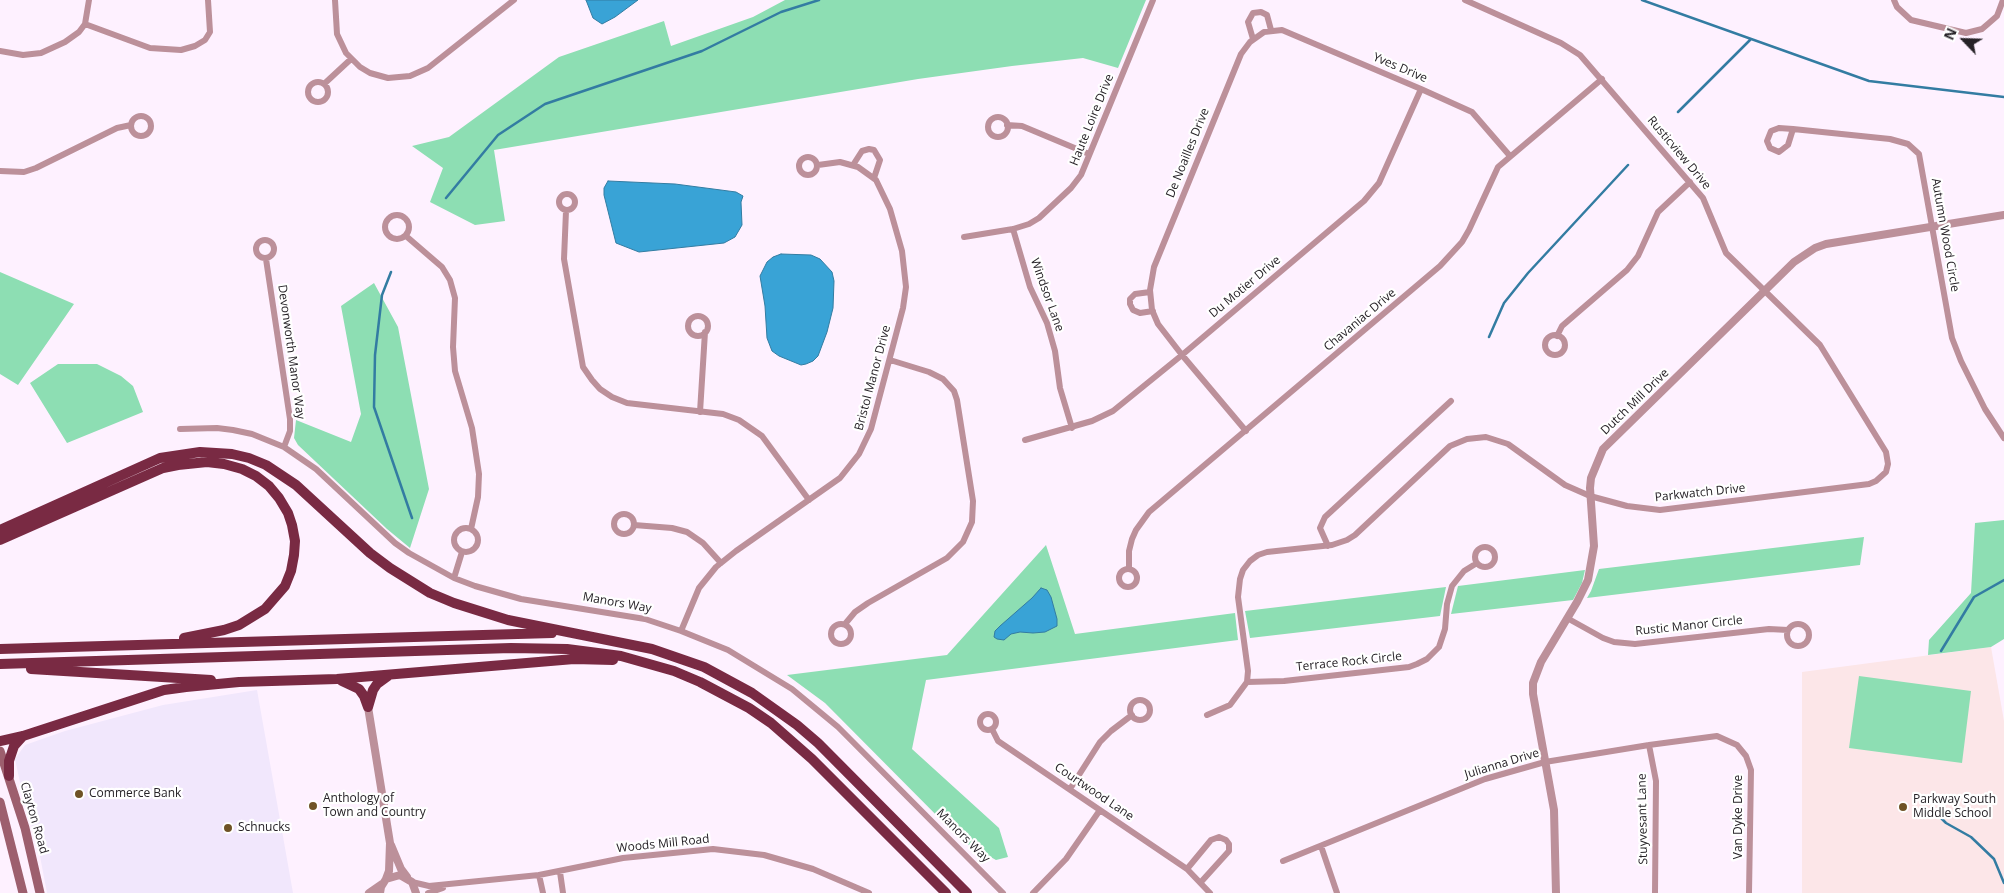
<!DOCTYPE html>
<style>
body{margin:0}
#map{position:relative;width:2004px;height:893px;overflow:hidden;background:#fef1ff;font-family:"Open Sans",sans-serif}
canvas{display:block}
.north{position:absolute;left:1939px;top:15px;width:50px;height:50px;-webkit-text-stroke:4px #fff;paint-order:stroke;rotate:294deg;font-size:14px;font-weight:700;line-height:20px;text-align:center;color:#262227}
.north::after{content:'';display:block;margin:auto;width:18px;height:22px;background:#262227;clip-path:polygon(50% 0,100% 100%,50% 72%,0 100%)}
</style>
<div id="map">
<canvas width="2004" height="893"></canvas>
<div class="north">N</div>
</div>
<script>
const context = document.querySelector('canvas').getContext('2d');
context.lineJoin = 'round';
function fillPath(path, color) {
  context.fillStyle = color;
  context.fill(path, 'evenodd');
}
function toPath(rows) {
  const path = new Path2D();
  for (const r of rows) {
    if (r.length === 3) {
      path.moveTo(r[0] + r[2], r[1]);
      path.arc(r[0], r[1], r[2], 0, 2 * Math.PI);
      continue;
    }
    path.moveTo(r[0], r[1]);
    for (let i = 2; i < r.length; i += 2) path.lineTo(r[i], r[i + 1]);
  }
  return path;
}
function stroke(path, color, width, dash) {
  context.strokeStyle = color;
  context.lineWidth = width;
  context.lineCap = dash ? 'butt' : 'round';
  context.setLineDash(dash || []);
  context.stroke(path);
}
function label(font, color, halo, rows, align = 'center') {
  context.font = font + ' "Open Sans",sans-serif';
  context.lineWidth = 4.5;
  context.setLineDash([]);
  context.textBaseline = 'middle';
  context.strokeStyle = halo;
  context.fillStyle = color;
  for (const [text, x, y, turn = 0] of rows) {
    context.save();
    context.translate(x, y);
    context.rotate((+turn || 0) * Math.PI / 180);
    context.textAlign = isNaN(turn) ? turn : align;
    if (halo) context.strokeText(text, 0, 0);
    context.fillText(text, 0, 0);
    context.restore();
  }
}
fillPath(toPath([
 [257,690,293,893,47,893,39,851,24,801,15,759,25,745,65,731,163,705]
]), '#f1e7fc');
fillPath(toPath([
 [1991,647,2004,721,2004,893,1802,893,1802,672]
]), '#fce6e8');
fillPath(toPath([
 [785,0,1146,0,1118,68,1083,58,1012,66,918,79,494,150,505,221,475,225,430,202,443,168,412,146,449,137,559,57,664,21,671,46,753,17],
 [0,272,74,304,18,385,0,374],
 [374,283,398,327,429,489,410,548,387,529,298,445,294,438,296,420,351,442,361,414,341,306],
 [58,364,97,364,121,376,133,386,143,412,67,443,30,383],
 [2004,520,2004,639,1991,647,1928,655,1929,640,1971,593,1975,523],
 [1864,537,1860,565,1587,598,1591,591,1599,569],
 [1046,545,1075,634,1235,613,1238,640,926,680,912,749,999,828,1008,857,996,860,962,841,825,703,787,675,947,655],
 [1585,570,1582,583,1573,600,1451,614,1458,586],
 [1446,587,1440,616,1250,638,1245,611],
 [1859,676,1971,691,1962,763,1849,748]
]), '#8ddeb3');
const water = toPath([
 [586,0,638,0,615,17,602,24,593,18,586,0],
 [608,181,675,184,736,192,743,196,741,202,742,225,735,237,724,243,639,252,616,243,604,195,604,188,608,181],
 [781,254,811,255,820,259,832,272,834,281,833,308,827,332,818,356,813,361,806,364,801,365,779,356,772,351,767,338,765,306,760,276,767,262,773,257,781,254],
 [1041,588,1047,590,1051,597,1057,619,1057,626,1045,632,1033,633,1020,632,1011,634,1004,640,997,639,994,637,995,631,1000,626,1032,598,1041,588]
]);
fillPath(water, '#39a3d6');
stroke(water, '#337ca2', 1);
stroke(toPath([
 [1642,0,1869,81,2004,97],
 [1678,112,1751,39],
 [446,198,498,135,545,104,702,51,781,12,819,0],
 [391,272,382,295,375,355,374,407,412,518],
 [1489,337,1504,303,1528,273,1628,165],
 [1941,651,1974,597,2004,580],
 [1922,808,1936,813,1946,823,1971,837,1994,859,2004,883]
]), '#337ca2', 2.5);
stroke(toPath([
 [335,0,337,34,346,53,360,67,370,73,388,78,410,76,428,68,514,0],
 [1894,0,1897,7,1911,20,1966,33,1982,29,1989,23,1997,16,2003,0],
 [85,24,150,48,181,50,195,46,205,40,210,32,208,0],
 [1253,39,1248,22,1253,13,1261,12,1267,15,1271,30],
 [0,51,23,55,41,53,65,42,79,32,85,24,89,0],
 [318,92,10],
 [324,84,351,59],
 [141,126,10],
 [998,127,10],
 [1007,125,1022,126,1089,154],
 [1779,128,1793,129,1788,145,1779,152,1770,148,1767,141,1771,131,1779,128],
 [1793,129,1890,139,1908,144,1919,154,1952,338,1961,361,1985,409,2004,438],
 [808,166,9],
 [853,165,862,151,869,149,874,150,880,160,874,178],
 [0,171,24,172,36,168,117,128,131,125],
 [567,202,8],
 [566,211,564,259,583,367,592,380,600,389,612,397,627,403,723,414,739,420,762,436,809,500],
 [397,227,12],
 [1013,229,1030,287,1047,323,1055,351,1060,388,1072,428],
 [406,236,442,267,450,280,455,298,453,347,455,371,472,428,479,474,478,497,471,529],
 [964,237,1013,229,1029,224,1039,218,1071,188,1081,175,1153,0],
 [265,249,9],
 [266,259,290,419,290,431,284,447],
 [1150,292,1135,294,1130,299,1130,304,1133,310,1140,313,1153,311],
 [698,326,10],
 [1555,345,10],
 [1557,336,1562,326,1627,270,1638,256,1658,212,1690,182],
 [700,412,705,332],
 [180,429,217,428,233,430,252,434,284,447,316,469,395,543,409,553,454,578,475,586,521,599,645,619,681,631,728,650,792,689,838,727,1003,893],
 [1246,431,1182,355,1158,324,1152,310,1150,290,1154,267,1241,54,1250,42,1264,32,1282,30,1421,89,1472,112,1510,156],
 [1025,440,1092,421,1113,411,1182,355,1364,201,1379,183,1421,89],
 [624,524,10],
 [634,525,672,528,687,532,703,543,721,563],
 [466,540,12],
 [1328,546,1320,528,1325,517,1451,401],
 [1485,557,10],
 [1129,569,1129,551,1132,539,1136,530,1149,512,1440,266,1462,242,1469,230,1498,167,1602,79],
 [1128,578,9],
 [454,578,462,552],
 [1567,618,1603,638,1614,642,1635,644,1769,629,1788,630],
 [845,624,855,612,868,603,947,558,963,542,972,522,973,501,957,400,954,391,943,379,929,372,890,360],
 [841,634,10],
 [1798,635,11],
 [681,631,699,588,716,567,736,551,840,478,859,454,871,429,903,308,906,287,902,251,890,209,876,180,858,167,840,162,818,165],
 [1247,682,1284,681,1409,667,1417,664,1427,659,1439,647,1445,629,1447,604,1452,586,1464,571,1477,563],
 [1140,710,10],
 [988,722,8],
 [1207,715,1230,705,1247,682,1248,671,1238,597,1240,579,1243,570,1250,561,1258,555,1267,552,1332,545,1347,540,1355,535,1450,446,1467,439,1486,437,1508,444,1565,485,1590,496,1627,506,1660,510,1869,484,1876,481,1886,472,1888,464,1886,452,1820,345,1726,253,1703,198,1580,55,1561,43,1465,0],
 [992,729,998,741,1187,869,1210,893],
 [1649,745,1656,781,1655,893],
 [1070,789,1100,742,1111,731,1132,715],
 [1321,846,1337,893],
 [1283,861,1485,779,1545,762,1649,745,1717,736,1737,745,1746,756,1751,770,1749,893],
 [1187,869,1211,840,1219,837,1226,840,1229,844,1229,851,1201,882],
 [560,872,563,893],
 [539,875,543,893],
 [412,882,429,886,539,875,623,858,713,849,764,855,813,869,869,893],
 [428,893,443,888],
 [1033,893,1066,859,1100,810]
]), '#bc909a', 6);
stroke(toPath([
 [368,707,390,843,389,871,386,879],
 [391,845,401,869,407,877],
 [369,893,382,884],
 [380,893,381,887,386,879,400,875,412,882,416,893],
 [1556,893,1554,810,1533,694,1533,683,1541,662,1577,602,1588,580,1594,546,1590,488,1591,478,1603,449,1794,262,1815,248,1826,244,2004,215]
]), '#bc909a', 8);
stroke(toPath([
 [0,751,25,828,40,893],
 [0,802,23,893]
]), '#9d5f6e', 9);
stroke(toPath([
 [0,530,160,458,200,452,232,454,249,458,266,465,296,485,370,553,390,568,430,593,454,603,508,620,652,649,704,667,752,693,797,725,818,743,967,893],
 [0,540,163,468,178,465,207,462,224,464,242,469,256,476,269,486,279,498,288,513,292,525,295,541,294,555,291,571,285,586,265,609,239,625,224,630,184,638],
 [0,649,552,633],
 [0,664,511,648,567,649,621,656,674,671,700,682,749,708,771,723,812,759,946,893],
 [31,669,211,680],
 [342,681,359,689,364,696,368,707],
 [368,707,373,690,377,684,388,676],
 [0,741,23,736,164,690,186,687,239,682,337,679,574,659,613,660],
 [9,776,9,761,14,746,23,736]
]), '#792a43', 10);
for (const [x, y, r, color] of [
 [79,794,5,"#6f5326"],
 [313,806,5,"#6f5326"],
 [1903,807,5,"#6f5326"],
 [228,828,5,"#6f5326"]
]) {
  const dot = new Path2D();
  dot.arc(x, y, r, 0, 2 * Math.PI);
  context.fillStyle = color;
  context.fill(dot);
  stroke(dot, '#fff', 2);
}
label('12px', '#262227', '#fff', [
 ["Yves Drive",1400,68,23],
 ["Haute Loire Drive",1092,120,-68],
 ["De Noailles Drive",1188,153,-68],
 ["Rusticview Drive",1679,153,50],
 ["Autumn Wood Circle",1945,235,80],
 ["Du Motier Drive",1245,287,-40],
 ["Windsor Lane",1047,295,70],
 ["Chavaniac Drive",1360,320,-40],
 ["Devonworth Manor Way",291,352,82],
 ["Bristol Manor Drive",873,378,-75],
 ["Dutch Mill Drive",1635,402,-44],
 ["Parkwatch Drive",1700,493,-6],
 ["Manors Way",617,603,10],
 ["Rustic Manor Circle",1689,626,-6],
 ["Terrace Rock Circle",1349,662,-6],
 ["Julianna Drive",1502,764,-17],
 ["Courtwood Lane",1094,792,34],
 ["Van Dyke Drive",1739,817,-90],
 ["Clayton Road",34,818,74],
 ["Stuyvesant Lane",1643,819,-91],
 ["Manors Way",963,836,45],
 ["Woods Mill Road",663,844,-6]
]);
label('12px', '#262227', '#fff', [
 ["Commerce Bank",89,794],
 ["Anthology of",323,799],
 ["Town and Country",323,813],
 ["Parkway South",1913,800],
 ["Middle School",1913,814],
 ["Schnucks",238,828]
], 'left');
</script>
